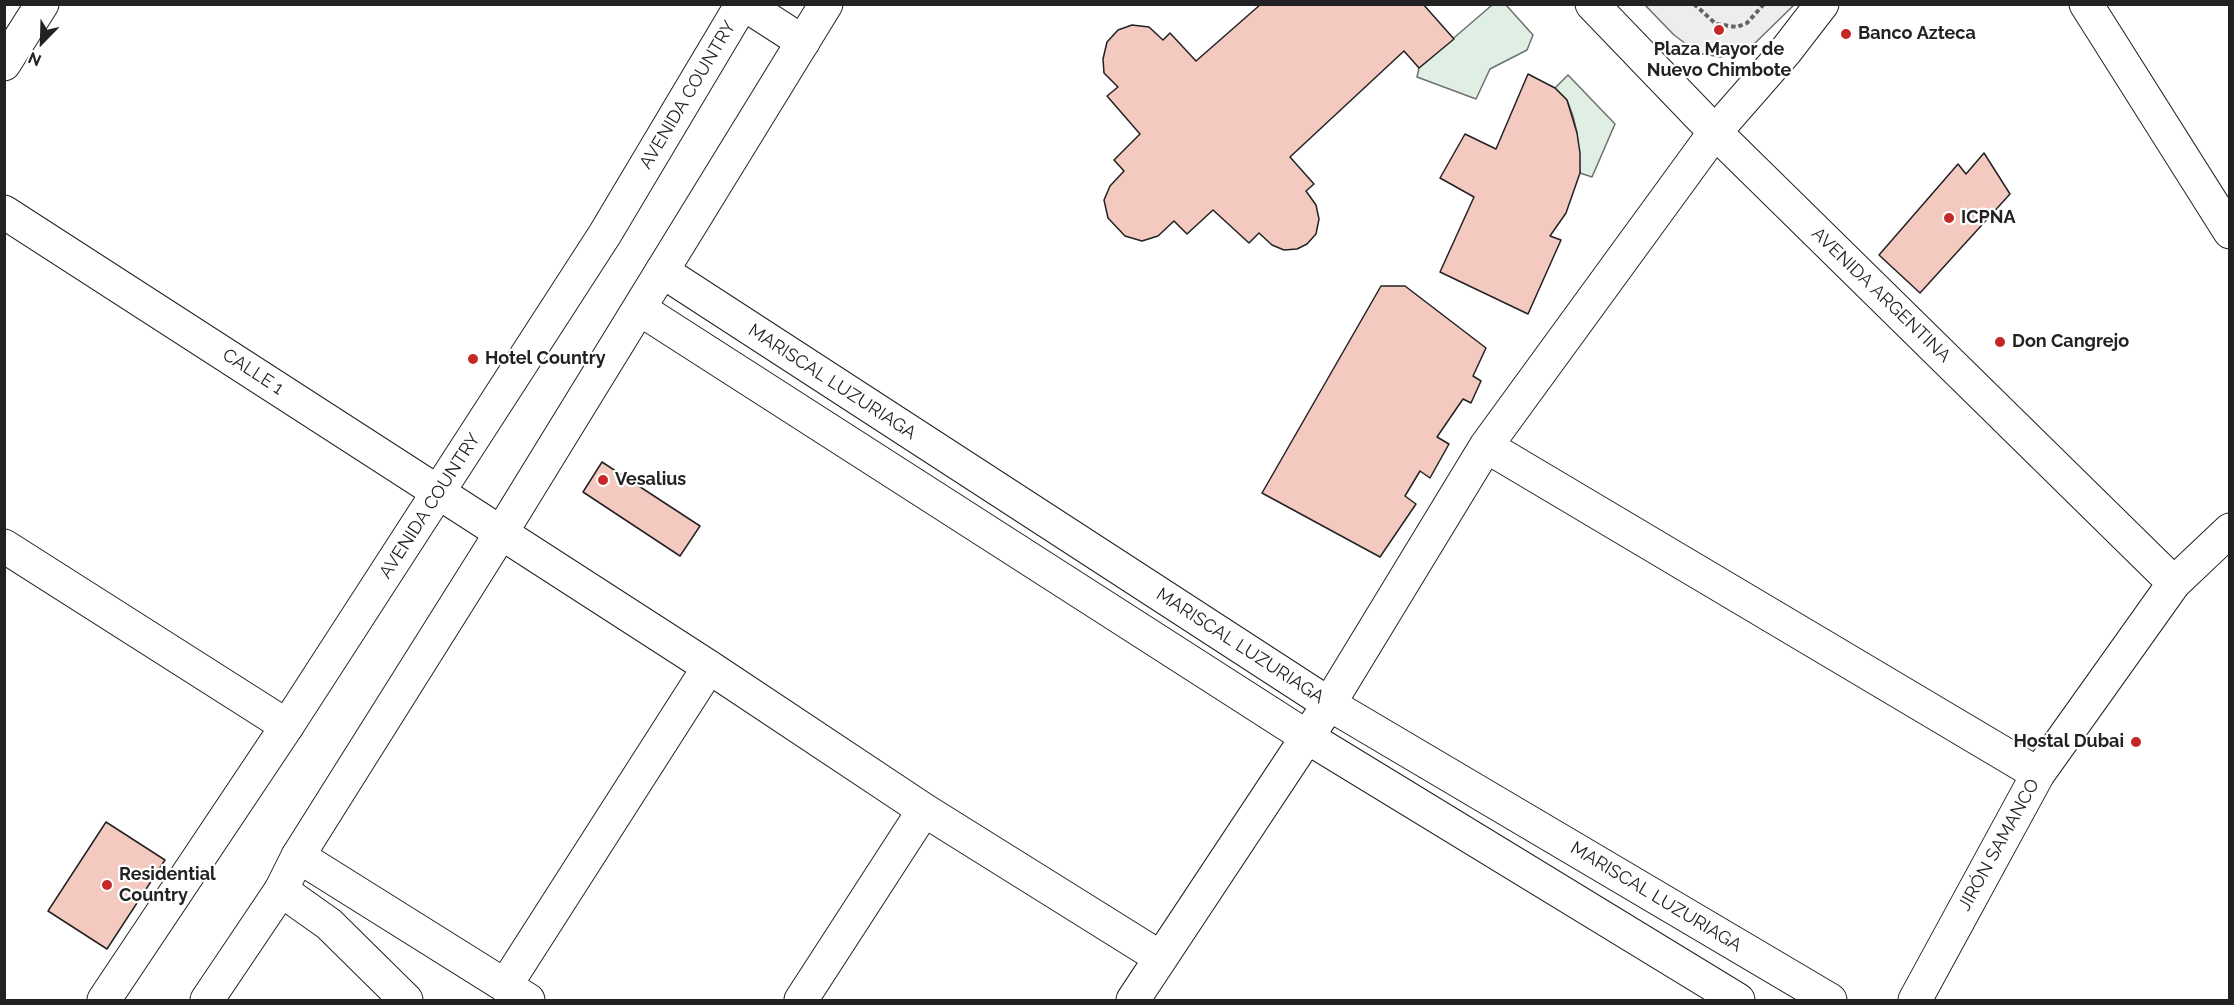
<!DOCTYPE html>
<meta charset="utf-8">
<style>
body{margin:0}
#map{position:relative;width:2234px;height:1005px;overflow:hidden;background:#fff;font-family:Raleway,sans-serif}
canvas{display:block}
.frame{position:absolute;inset:0;border:6px solid #222;pointer-events:none}
.north{position:absolute;left:12px;top:12px;width:60px;height:60px;-webkit-text-stroke:4px #fff;paint-order:stroke;rotate:203deg;font-size:16px;font-weight:700;line-height:24px;text-align:center;color:#222}
.north::after{content:'';display:block;margin:auto;width:21px;height:27px;background:#222;clip-path:polygon(50% 0,100% 100%,50% 72%,0 100%)}
</style>
<div id="map">
<canvas width="2234" height="1005"></canvas>
<div class="frame"></div>
<div class="north">N</div>
</div>
<script>
const context = document.querySelector('canvas').getContext('2d');
context.lineJoin = 'round';
function fillPath(path, color) {
  context.fillStyle = color;
  context.fill(path, 'evenodd');
}
function toPath(rows) {
  const path = new Path2D();
  for (const r of rows) {
    path.moveTo(r[0], r[1]);
    for (let i = 2; i < r.length; i += 2) path.lineTo(r[i], r[i + 1]);
  }
  return path;
}
function stroke(path, color, width, dash) {
  context.strokeStyle = color;
  context.lineWidth = width;
  context.lineCap = dash ? 'butt' : 'round';
  context.setLineDash(dash || []);
  context.stroke(path);
}
function label(font, color, halo, rows, align = 'center') {
  context.font = font + ' Raleway,sans-serif';
  context.lineWidth = 4.5;
  context.setLineDash([]);
  context.textBaseline = 'middle';
  context.strokeStyle = halo;
  context.fillStyle = color;
  for (const [text, x, y, turn = 0] of rows) {
    context.save();
    context.translate(x, y);
    context.rotate((+turn || 0) * Math.PI / 180);
    context.textAlign = isNaN(turn) ? turn : align;
    if (halo) context.strokeText(text, 0, 0);
    context.fillText(text, 0, 0);
    context.restore();
  }
}
const green = toPath([
 [1492,5,1506,5,1533,35,1527,50,1490,69,1476,99,1417,77,1419,68,1492,5],
 [1568,75,1615,124,1592,177,1580,173,1577,133,1573,116,1567,100,1555,88,1568,75]
]);
fillPath(green, '#e0efe3');
stroke(green, '#6f6f6f', 1.5);
const parking = toPath([
 [1645,5,1794,5,1753,45,1736,54,1720,57,1698,53,1674,35,1645,5]
]);
fillPath(parking, '#ededed');
stroke(parking, '#6f6f6f', 1.5);
const building = toPath([
 [1261,4,1423,4,1454,39,1419,68,1404,51,1290,157,1314,184,1306,191,1316,205,1319,219,1316,234,1307,244,1297,249,1284,250,1272,245,1259,233,1249,243,1213,210,1187,234,1174,221,1158,236,1142,241,1125,236,1108,218,1104,200,1110,186,1124,171,1114,160,1140,134,1107,96,1118,87,1104,73,1103,59,1107,42,1118,30,1132,25,1149,27,1163,40,1170,33,1196,61,1261,4],
 [1528,74,1555,88,1567,100,1577,133,1580,153,1580,173,1566,213,1550,236,1561,240,1528,314,1440,272,1474,197,1440,178,1465,134,1496,149,1528,74],
 [1984,153,2010,194,1920,293,1879,255,1958,164,1966,174,1984,153],
 [1381,286,1405,286,1486,348,1473,376,1481,381,1471,403,1463,399,1437,437,1449,444,1430,478,1420,471,1405,496,1416,504,1380,557,1262,493,1381,286],
 [602,462,700,526,680,556,583,492,602,462],
 [106,822,165,860,107,949,48,911,106,822]
]);
fillPath(building, '#f3c9c0');
stroke(building, '#222', 1.5);
const minor = toPath([
 [744,4,803,42],
 [1592,4,1715,132,2174,583],
 [2086,4,2230,232],
 [4,64,42,4],
 [4,212,709,667,924,810,1161,958],
 [662,271,1329,704,1830,1000],
 [640,309,1307,737,1738,1000],
 [1486,446,2038,774],
 [4,546,287,726],
 [298,856,528,1000],
 [281,890,329,924,406,1000],
 [505,986,709,667],
 [801,1000,924,810],
 [1133,1000,1329,704,1486,446,1715,132,1785,52,1822,4],
 [1915,1000,2038,774,2174,583,2230,530]
]);
const major = toPath([
 [104,1000,287,726,605,234,742,4],
 [207,1000,281,890,298,856,501,533,826,4]
]);
stroke(minor, '#222', 35);
stroke(major, '#222', 35);
stroke(toPath([
 [1694,4,1716,24,1737,27,1747,23,1764,4]
]), '#646464', 4, [4.5, 3]);
stroke(minor, '#fff', 33);
stroke(major, '#fff', 33);
for (const [x, y, r, color] of [
 [1719,30,6,"#c62828"],
 [1846,34,6,"#c62828"],
 [1949,218,6,"#c62828"],
 [2000,342,6,"#c62828"],
 [473,359,6,"#c62828"],
 [603,480,6,"#c62828"],
 [2136,742,6,"#c62828"],
 [107,885,6,"#c62828"]
]) {
  const dot = new Path2D();
  dot.arc(x, y, r, 0, 2 * Math.PI);
  context.fillStyle = color;
  context.fill(dot);
  stroke(dot, '#fff', 2);
}
label('bold 18px', '#222', '#fff', [
 ["Banco Azteca",1858,34],
 ["Plaza Mayor de",1719,50,"center"],
 ["Nuevo Chimbote",1719,71,"center"],
 ["ICPNA",1961,218],
 ["Don Cangrejo",2012,342],
 ["Hotel Country",485,359],
 ["Vesalius",615,480],
 ["Hostal Dubai",2124,742,"right"],
 ["Residential",119,875],
 ["Country",119,896]
], 'left');
label('18px', '#222', '#fff', [
 ["AVENIDA COUNTRY",688,95,-59],
 ["AVENIDA ARGENTINA",1881,295,44],
 ["CALLE 1",253,372,33],
 ["MARISCAL LUZURIAGA",832,382,33],
 ["AVENIDA COUNTRY",430,506,-57],
 ["MARISCAL LUZURIAGA",1240,646,33],
 ["JIRÓN SAMANCO",1999,845,-61],
 ["MARISCAL LUZURIAGA",1656,897,31]
]);
</script>
